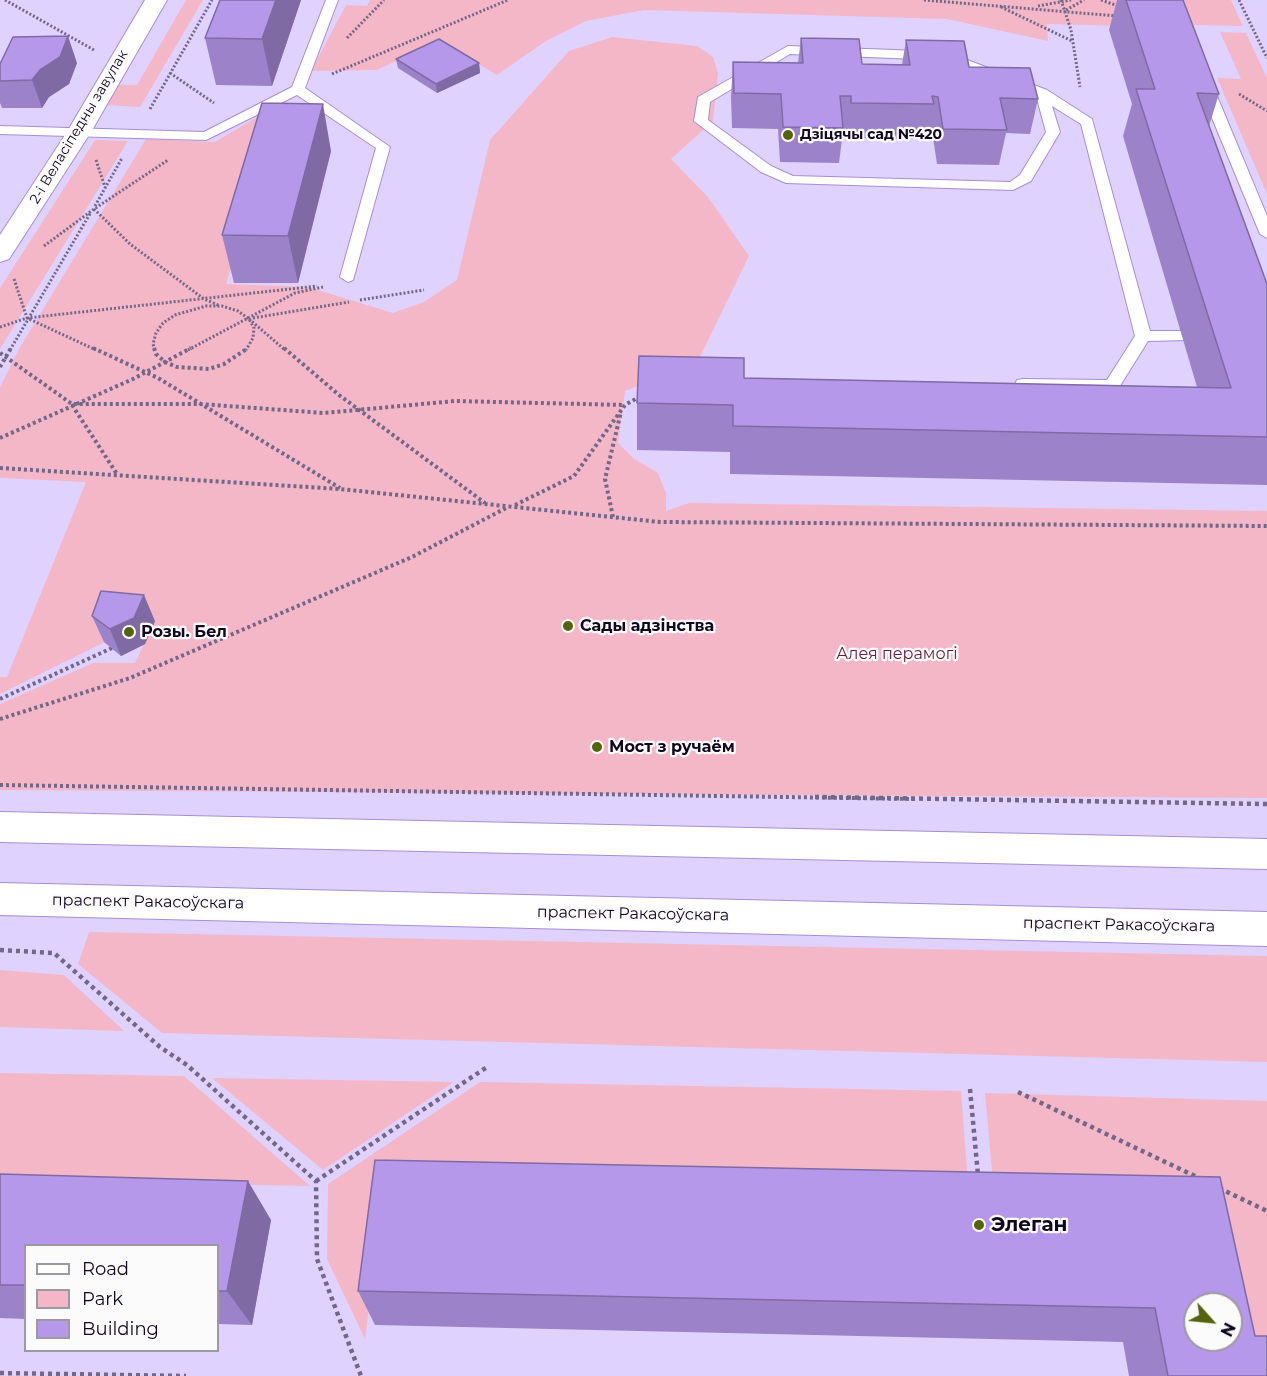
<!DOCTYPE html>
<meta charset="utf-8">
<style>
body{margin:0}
#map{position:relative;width:1267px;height:1376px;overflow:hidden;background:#e0d2fe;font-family:Montserrat,sans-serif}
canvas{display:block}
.legend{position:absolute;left:24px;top:1244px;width:195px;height:108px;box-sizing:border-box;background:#fbfbfb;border:2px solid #9d99a3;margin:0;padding:8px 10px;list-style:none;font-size:18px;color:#10061e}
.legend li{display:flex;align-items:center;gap:12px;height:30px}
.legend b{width:30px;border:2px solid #9d99a3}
.north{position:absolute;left:1183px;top:1292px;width:60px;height:60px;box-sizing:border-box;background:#fbfbfb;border:2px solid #9d99a3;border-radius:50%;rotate:117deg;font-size:16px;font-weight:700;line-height:24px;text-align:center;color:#10061e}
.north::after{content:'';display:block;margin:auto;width:21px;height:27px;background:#55640a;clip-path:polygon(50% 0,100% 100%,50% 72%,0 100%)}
</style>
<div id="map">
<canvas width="1267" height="1376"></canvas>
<ul class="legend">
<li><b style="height:8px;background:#fff"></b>Road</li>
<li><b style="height:16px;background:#f3b7c8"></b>Park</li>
<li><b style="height:16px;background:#b598ea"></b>Building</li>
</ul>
<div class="north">N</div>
</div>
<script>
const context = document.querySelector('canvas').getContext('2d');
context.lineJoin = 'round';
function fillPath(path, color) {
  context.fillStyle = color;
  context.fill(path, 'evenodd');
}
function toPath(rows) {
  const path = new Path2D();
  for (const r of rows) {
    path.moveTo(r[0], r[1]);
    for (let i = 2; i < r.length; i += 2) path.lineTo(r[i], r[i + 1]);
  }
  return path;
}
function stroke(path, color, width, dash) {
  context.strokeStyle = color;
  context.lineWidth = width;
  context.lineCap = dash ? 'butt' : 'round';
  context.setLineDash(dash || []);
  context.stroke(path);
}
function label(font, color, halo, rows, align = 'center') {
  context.font = font + ' Montserrat,sans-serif';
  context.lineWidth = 4.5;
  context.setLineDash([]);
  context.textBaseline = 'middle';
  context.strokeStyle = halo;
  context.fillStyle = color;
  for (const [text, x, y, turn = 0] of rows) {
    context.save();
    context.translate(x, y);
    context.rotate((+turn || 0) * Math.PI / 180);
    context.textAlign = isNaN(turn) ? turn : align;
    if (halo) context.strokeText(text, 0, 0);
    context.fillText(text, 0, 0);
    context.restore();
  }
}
fillPath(toPath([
 [186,0,203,0,140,107,104,105,116,85,137,85],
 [370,0,1145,0,1162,27,1047,24,1048,41,947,19,644,10,586,21,546,41,497,75,439,41,377,70,311,71,346,5,367,6],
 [1171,0,1231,0,1243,26,1194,25],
 [1220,32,1246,33,1267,78,1267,194,1217,78,1241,79],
 [612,37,697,46,713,57,718,73,713,121,671,159,708,197,749,256,697,363,625,391,618,443,634,459,658,473,666,493,666,511,689,503,1267,511,1267,798,0,790,0,704,93,663,135,663,154,622,112,618,103,643,0,694,0,677,7,677,86,482,0,478,0,387,19,349,146,139,215,142,286,100,267,146,226,284,308,287,393,313,424,302,457,280,490,140,569,51],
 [95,140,128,141,0,349,0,288],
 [89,932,1267,956,1267,1062,162,1033,78,964],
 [0,970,64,975,124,1031,0,1027],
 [0,1073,184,1076,310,1186,0,1180],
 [212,1078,454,1082,323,1170],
 [480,1082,961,1091,969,1195,386,1174,365,1339,327,1259,328,1184],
 [985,1093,1267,1101,1267,1350,1231,1340,1231,1304,994,1194]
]), '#f3b7c8');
const lane = toPath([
 [326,0,338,0,305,88,390,147,353,280,348,282,340,277,376,148,297,95,206,140,0,134,0,126,204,132,292,87,326,0],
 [788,46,946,52,1047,90,1092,119,1150,331,1182,331,1190,336,1188,340,1148,341,1118,389,1017,388,1015,384,1017,380,1023,379,1107,380,1135,336,1081,124,1052,106,1060,132,1031,181,1013,190,786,183,761,172,694,121,698,97,788,46],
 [790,54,944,60,1036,95,1046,132,1020,175,1010,182,793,176,771,166,708,120,710,102,790,54],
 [1205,80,1212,84,1267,216,1267,238,1260,234,1198,84,1205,80]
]);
const street = toPath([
 [145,0,167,0,91,132,9,259,0,262,0,235,67,132,145,0]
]);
const primary = toPath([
 [0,812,1267,839,1267,869,0,842,0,812],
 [0,883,1267,912,1267,946,0,915,0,883]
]);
stroke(lane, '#a68ed3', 2);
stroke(street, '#a68ed3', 2);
stroke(primary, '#a68ed3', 2);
stroke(toPath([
 [5,0,94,50],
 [924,0,1117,16],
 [1061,0,1071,30,1080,87],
 [1101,0,1118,6],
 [1239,0,1267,58],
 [1038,6,1071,0],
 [1001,7,1072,41],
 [1066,10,1084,0],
 [347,38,384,0],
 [170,73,214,103],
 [332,74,508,0],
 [1239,94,1267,111],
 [150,109,212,0],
 [96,160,105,187],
 [95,206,122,158],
 [94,209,130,244,204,299,218,305],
 [44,246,94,209,168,160],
 [14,279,27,318,96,350],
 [360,300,424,290],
 [253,318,349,302],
 [249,319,285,350],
 [0,327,27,318,317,286],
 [10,350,91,212],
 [155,350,153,344,156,333,163,323,175,315,206,306,222,306,238,311,249,319,254,328,253,338,246,350],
 [188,350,295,293,323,287]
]), '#736788', 3, [2, 2]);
stroke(toPath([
 [93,348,158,378,340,488],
 [154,348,156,354,165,362,177,367,209,369,224,364,248,348],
 [284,348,339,395,485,503],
 [0,353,72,404,200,404,324,413,455,401,625,405],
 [0,367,11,348],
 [72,405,117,474],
 [0,438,133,379,191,348],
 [0,468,340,489,660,522,1267,526],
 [515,505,574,476,625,405,639,397],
 [613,517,605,479,621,412],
 [0,699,112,648],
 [0,719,130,678,412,557,508,507],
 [0,785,915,799]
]), '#736788', 4, [3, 3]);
stroke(toPath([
 [815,797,1267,804],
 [0,950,54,953,160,1047,187,1065,316,1181,317,1259,361,1376],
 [970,1089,978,1175],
 [1018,1092,1199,1178],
 [316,1181,487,1067],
 [1219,1188,1267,1211],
 [0,1373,186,1376]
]), '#736788', 4.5, [4, 4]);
fillPath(lane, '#fff');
fillPath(street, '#fff');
fillPath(primary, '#fff');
fillPath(toPath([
 [220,0,301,0,272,86,216,85,205,38],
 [1117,0,1183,0,1219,94,1209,126,1267,437,1267,485,730,474,730,452,637,450,637,403,744,378,1197,387,1123,136,1132,104,1109,30],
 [801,38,862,64,902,65,906,40,969,67,1038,99,1030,134,1006,133,999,165,937,164,932,131,929,131,928,139,847,138,846,131,843,131,839,163,780,162,778,129,732,128,731,97,733,62,798,63],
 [396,59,479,63,480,73,437,93,398,68],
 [77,63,69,84,49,97,42,108,2,108,0,103,0,64],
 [331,151,298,283,234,283,222,235],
 [92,616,155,621,145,644,121,656,104,642],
 [0,1174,271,1220,252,1325,218,1324,218,1245,26,1245,26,1319,0,1318],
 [1220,1177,1255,1336,1267,1376,1129,1376,1123,1342,375,1325,358,1291]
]), '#9c83c9');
fillPath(toPath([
 [276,0,301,0,272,86,262,39],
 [68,36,77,63,69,84,49,97,42,108,32,80],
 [479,63,480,73,437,93,436,84],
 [323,104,331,151,298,283,288,236],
 [144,595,155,621,145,644,121,656,110,629],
 [248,1181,271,1220,252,1325,227,1291]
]), '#7f6aa4');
const building = toPath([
 [220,0,276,0,262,39,205,38,220,0],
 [1126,0,1183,0,1219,94,1197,93,1267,284,1267,437,733,426,733,405,637,403,639,356,744,358,744,378,1231,388,1136,89,1155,89,1126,0],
 [68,36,60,57,40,70,32,80,0,81,0,64,13,37,68,36],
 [801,38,859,39,862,64,910,65,906,40,964,41,969,67,1030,68,1038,99,1000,98,1007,130,943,129,938,97,932,96,934,104,851,103,851,96,840,96,843,128,783,127,781,94,734,93,733,62,803,63,801,38],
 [439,39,479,63,436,84,396,59,439,39],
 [262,103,323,104,288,236,222,235,262,103],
 [101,591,144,595,134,618,110,629,92,616,101,591],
 [375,1160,1220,1177,1255,1336,1267,1336,1267,1376,1168,1376,1155,1308,358,1291,375,1160],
 [1195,1304,1231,1304,1231,1340,1195,1340,1195,1304],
 [0,1174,248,1181,227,1291,218,1291,218,1245,26,1245,26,1285,0,1285,0,1174]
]);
fillPath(building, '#b598ea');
stroke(building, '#7f6aa4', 1.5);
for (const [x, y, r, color] of [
 [788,135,6,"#55640a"],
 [568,626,6,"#55640a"],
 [129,632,6,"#55640a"],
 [597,747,6,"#55640a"],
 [979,1225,6,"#55640a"]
]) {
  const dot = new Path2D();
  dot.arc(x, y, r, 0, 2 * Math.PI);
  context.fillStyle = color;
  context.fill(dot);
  stroke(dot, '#fbfbfb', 2);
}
label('14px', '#10061e', '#fbfbfb', [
 ["2-і Веласіпедны завулак",79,127,-59]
]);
label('bold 14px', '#10061e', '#fbfbfb', [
 ["Дзіцячы сад №420",800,135]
], 'left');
label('bold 16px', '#10061e', '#fbfbfb', [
 ["Сады адзінства",580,626],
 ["Розы. Бел",141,632],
 ["Мост з ручаём",609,747]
], 'left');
label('16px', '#6b183b', '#fbfbfb', [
 ["Алея перамогі",897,654]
]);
label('16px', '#10061e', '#fbfbfb', [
 ["праспект Ракасоўскага",148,902,1],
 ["праспект Ракасоўскага",633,914,1],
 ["праспект Ракасоўскага",1119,925,1]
]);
label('bold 20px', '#10061e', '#fbfbfb', [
 ["Элеган",991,1225]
], 'left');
</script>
